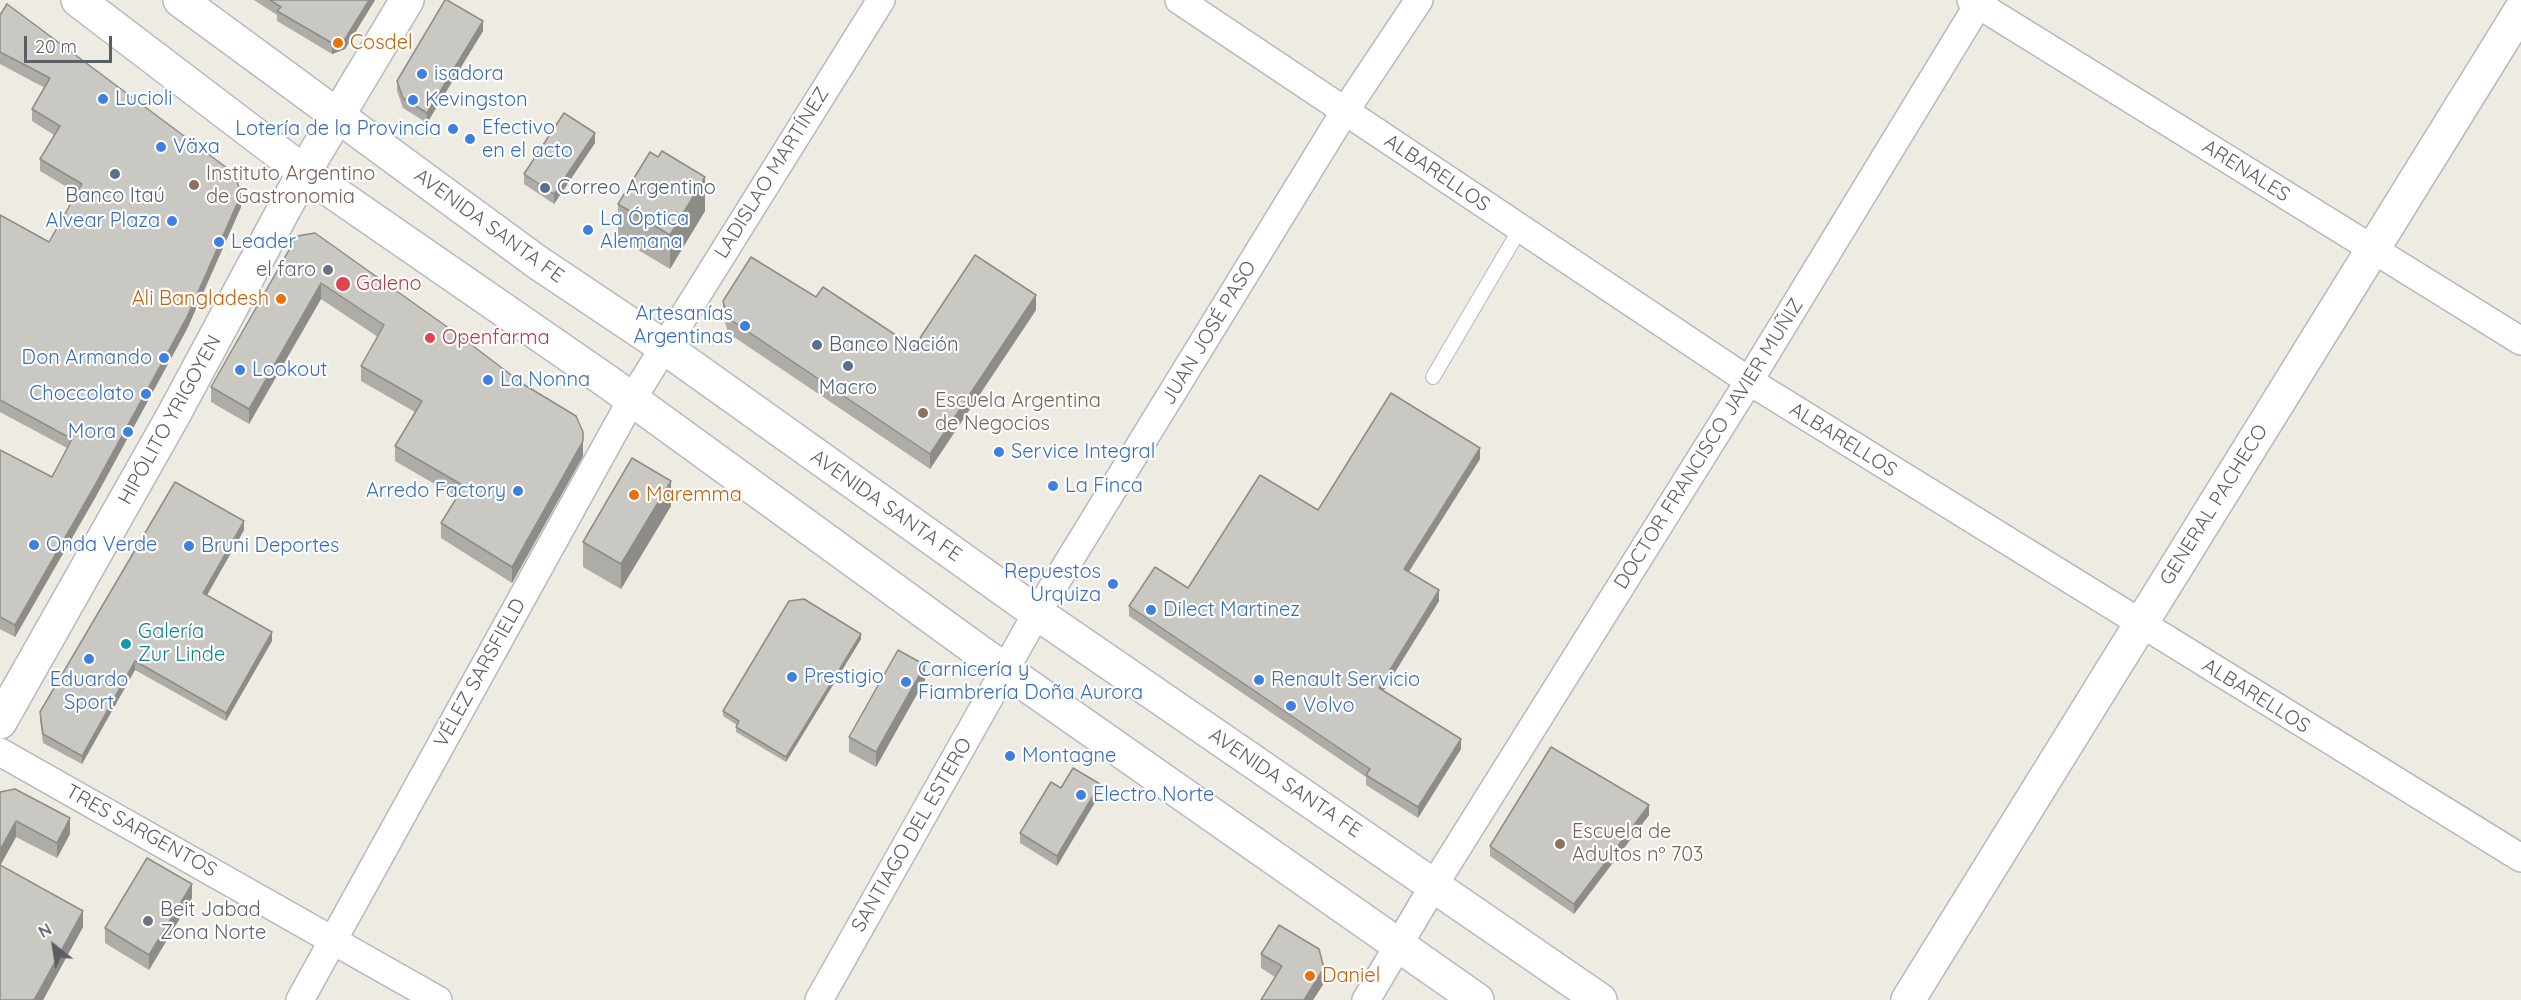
<!DOCTYPE html>
<meta charset="utf-8">
<style>
body{margin:0}
#map{position:relative;width:2521px;height:1000px;overflow:hidden;background:#edebe2;font-family:Quicksand,sans-serif}
canvas{display:block}
.north{position:absolute;left:24px;top:916px;width:60px;height:60px;-webkit-text-stroke:4px #fff;paint-order:stroke;rotate:330deg;font-size:16px;font-weight:700;line-height:24px;text-align:center;color:#5b5e63}
.north::after{content:'';display:block;margin:auto;width:21px;height:27px;background:#5b5e63;clip-path:polygon(50% 0,100% 100%,50% 72%,0 100%)}
.scale{position:absolute;left:24px;top:36px;width:88px;height:27px;box-sizing:border-box;border:3px solid #5b5e63;border-top:0;padding-left:8px;font-size:18px;line-height:21px;white-space:nowrap;color:#5b5e63;-webkit-text-stroke:4px #fff;paint-order:stroke}
</style>
<div id="map">
<canvas width="2521" height="1000"></canvas>
<div class="north">N</div>
<div class="scale">20 m</div>
</div>
<script>
const context = document.querySelector('canvas').getContext('2d');
context.lineJoin = 'round';
function toPath(rows) {
  const path = new Path2D();
  for (const r of rows) {
    path.moveTo(r[0], r[1]);
    for (let i = 2; i < r.length; i += 2) path.lineTo(r[i], r[i + 1]);
  }
  return path;
}
function stroke(path, color, width, dash) {
  context.strokeStyle = color;
  context.lineWidth = width;
  context.lineCap = dash ? 'butt' : 'round';
  context.setLineDash(dash || []);
  context.stroke(path);
}
function fillPath(path, color) {
  context.fillStyle = color;
  context.fill(path, 'evenodd');
}
function label(font, color, halo, rows, align = 'center') {
  context.font = font + ' Quicksand,sans-serif';
  context.lineWidth = 4.5;
  context.setLineDash([]);
  context.textBaseline = 'middle';
  context.strokeStyle = halo;
  context.fillStyle = color;
  for (const [text, x, y, turn = 0] of rows) {
    context.save();
    context.translate(x, y);
    context.rotate((+turn || 0) * Math.PI / 180);
    context.textAlign = isNaN(turn) ? turn : align;
    if (halo) context.strokeText(text, 0, 0);
    context.fillText(text, 0, 0);
    context.restore();
  }
}
const service = toPath([
 [1433,377,1520,229]
]);
const minor = toPath([
 [1179,0,1749,381,2521,858],
 [1971,0,2521,341],
 [0,752,438,1000],
 [300,1000,632,399,881,0],
 [819,1000,1037,613,1345,111,1419,0],
 [1366,1000,1434,885,1749,381,1981,0]
]);
const tertiary = toPath([
 [0,722,173,416,304,172,407,0],
 [1908,1000,2521,10]
]);
const secondary = toPath([
 [78,0,304,172,608,382,981,653,1477,1000],
 [180,0,537,262,664,347,1037,613,1600,1000]
]);
stroke(service, '#b5b8bd', 16);
stroke(minor, '#b5b8bd', 30);
stroke(tertiary, '#b5b8bd', 36);
stroke(secondary, '#b6b9bf', 36);
stroke(service, '#fff', 14);
stroke(minor, '#fff', 27);
stroke(tertiary, '#fff', 33);
stroke(secondary, '#fff', 33);
fillPath(toPath([
 [254,0,375,0,345,49,332,54,277,21,277,15],
 [0,15,241,207,187,329,95,498,15,637,0,629,0,450,52,477,67,448,0,412,0,215,49,242,77,193,40,171,40,159,54,135,32,121,32,109,45,88,0,64],
 [483,31,427,123,403,108,397,91,397,81],
 [595,143,554,204,524,184,524,174],
 [658,157,705,211,670,269,618,238,618,204],
 [297,236,583,447,583,456,512,583,441,538,441,523,457,497,395,461,395,446,415,412,361,381,361,366,378,337,321,299,249,424,211,402,211,387],
 [816,297,914,347,1036,310,930,469,728,333,723,315,723,301],
 [1480,459,1409,572,1439,601,1383,691,1461,749,1418,818,1366,785,1366,777,1129,616,1129,606,1188,588,1318,510],
 [671,506,621,589,583,567,583,542],
 [244,530,207,595,272,641,226,721,135,670,82,764,43,743,40,721,40,712],
 [861,639,786,762,736,732,736,727,737,725,723,716,723,711],
 [925,680,876,767,849,752,849,737],
 [1061,788,1100,794,1057,866,1020,843,1020,833],
 [0,792,70,834,57,858,16,837,0,865,83,927,43,1000,0,1000],
 [1649,815,1574,914,1490,856,1490,846],
 [192,898,149,970,105,943,105,928],
 [1261,954,1324,983,1313,1000,1261,1000,1275,977,1261,968]
]), '#aeaca7');
fillPath(toPath([
 [369,0,375,0,345,49,332,54,332,43],
 [483,21,483,31,427,123,427,113],
 [595,133,595,143,554,204,554,194],
 [705,177,705,211,670,269,670,235],
 [241,195,241,207,187,329,95,498,15,637,15,625],
 [321,283,321,299,249,424,249,409],
 [1036,295,1036,310,930,469,930,454],
 [583,432,583,456,512,583,512,567],
 [1480,448,1480,459,1404,579,1404,569],
 [671,481,671,506,621,589,621,564],
 [244,521,244,530,203,602,203,593],
 [1439,590,1439,601,1379,698,1379,688],
 [272,632,272,641,226,721,226,713],
 [861,634,861,639,786,762,786,757],
 [135,661,135,670,82,764,82,756],
 [925,665,925,680,876,767,876,752],
 [1461,739,1461,749,1418,818,1418,807],
 [1100,784,1100,794,1057,866,1057,856],
 [1649,805,1649,815,1574,914,1574,904],
 [70,818,70,834,57,858,57,843],
 [16,821,16,837,0,866,0,850],
 [192,884,192,898,149,970,149,955],
 [83,911,83,927,43,1000,34,1000],
 [1324,968,1324,983,1313,1000,1304,1000]
]), '#8d8c88');
const building = toPath([
 [270,0,369,0,345,39,332,43,277,11,281,7,270,0],
 [445,0,447,0,483,21,427,113,403,98,397,81,445,0],
 [7,4,235,174,241,195,187,317,95,485,15,625,0,617,0,450,52,477,72,439,0,400,0,215,49,242,82,184,40,159,60,126,32,109,50,78,0,52,0,15,7,4],
 [564,113,595,133,554,194,524,174,564,113],
 [662,151,705,177,670,235,618,204,650,152,658,157,662,151],
 [315,233,460,336,523,384,576,416,583,432,583,441,512,567,441,523,464,486,395,446,422,401,361,366,384,325,321,283,249,409,211,387,297,236,315,233],
 [975,255,1036,295,930,454,728,318,723,301,751,257,816,297,823,287,914,347,975,255],
 [1391,393,1480,448,1404,569,1439,590,1379,688,1461,739,1418,807,1366,775,1370,769,1129,606,1155,567,1188,588,1260,475,1318,510,1391,393],
 [632,458,671,481,621,564,583,542,632,458],
 [175,482,244,521,203,593,272,632,226,713,135,661,82,756,43,734,40,712,175,482],
 [804,599,861,634,786,757,736,727,739,721,723,711,789,601,804,599],
 [898,650,925,665,876,752,849,737,898,650],
 [1551,747,1649,805,1574,904,1490,846,1551,747],
 [1073,768,1100,784,1057,856,1020,833,1051,782,1061,788,1073,768],
 [15,789,70,818,57,843,16,821,0,850,0,792,15,789],
 [147,858,192,884,149,955,105,928,147,858],
 [0,865,83,911,34,1000,0,1000,0,865],
 [1279,925,1319,949,1324,968,1304,1000,1261,1000,1282,966,1261,954,1279,925]
]);
fillPath(building, '#cac8c2');
stroke(building, '#8d8c88', 1.5);
for (const [x, y, r, color] of [
 [338,43,6,"#e8710a"],
 [422,74,6,"#3f7fe0"],
 [103,99,6,"#3f7fe0"],
 [413,100,6,"#3f7fe0"],
 [453,129,6,"#3f7fe0"],
 [470,139,6,"#3f7fe0"],
 [161,147,6,"#3f7fe0"],
 [115,174,6,"#5c6f8a"],
 [194,185,6,"#8d6e63"],
 [545,188,6,"#5c6f8a"],
 [172,221,6,"#3f7fe0"],
 [588,230,6,"#3f7fe0"],
 [219,242,6,"#3f7fe0"],
 [328,270,6,"#6b7280"],
 [343,284,8,"#e0444e"],
 [281,299,6,"#e8710a"],
 [745,326,6,"#3f7fe0"],
 [430,338,6,"#e0444e"],
 [817,345,6,"#5c6f8a"],
 [164,358,6,"#3f7fe0"],
 [848,366,6,"#5c6f8a"],
 [240,370,6,"#3f7fe0"],
 [488,380,6,"#3f7fe0"],
 [146,394,6,"#3f7fe0"],
 [923,413,6,"#8d6e63"],
 [128,432,6,"#3f7fe0"],
 [999,452,6,"#3f7fe0"],
 [1053,486,6,"#3f7fe0"],
 [518,491,6,"#3f7fe0"],
 [634,495,6,"#e8710a"],
 [34,545,6,"#3f7fe0"],
 [189,546,6,"#3f7fe0"],
 [1113,584,6,"#3f7fe0"],
 [1151,610,6,"#3f7fe0"],
 [126,644,6,"#0f9aa8"],
 [89,659,6,"#3f7fe0"],
 [792,677,6,"#3f7fe0"],
 [1259,680,6,"#3f7fe0"],
 [906,682,6,"#3f7fe0"],
 [1291,706,6,"#3f7fe0"],
 [1010,756,6,"#3f7fe0"],
 [1081,795,6,"#3f7fe0"],
 [1560,844,6,"#8d6e63"],
 [148,921,6,"#6b7280"],
 [1310,976,6,"#e8710a"]
]) {
  const dot = new Path2D();
  dot.arc(x, y, r, 0, 2 * Math.PI);
  context.fillStyle = color;
  context.fill(dot);
  stroke(dot, '#fff', 2);
}
label('20px', '#c56008', '#fff', [
 ["Cosdel",350,43],
 ["Ali Bangladesh",269,299,"right"],
 ["Maremma",646,495],
 ["Daniel",1322,976]
], 'left');
label('20px', '#366cbe', '#fff', [
 ["isadora",434,74],
 ["Lucioli",115,99],
 ["Kevingston",425,100],
 ["Efectivo",482,128],
 ["en el acto",482,151],
 ["Lotería de la Provincia",441,129,"right"],
 ["Växa",173,147],
 ["La Óptica",600,219],
 ["Alemana",600,242],
 ["Alvear Plaza",160,221,"right"],
 ["Leader",231,242],
 ["Artesanías",733,314,"right"],
 ["Argentinas",733,337,"right"],
 ["Don Armando",152,358,"right"],
 ["Lookout",252,370],
 ["La Nonna",500,380],
 ["Choccolato",134,394,"right"],
 ["Mora",116,432,"right"],
 ["Service Integral",1011,452],
 ["La Finca",1065,486],
 ["Arredo Factory",506,491,"right"],
 ["Onda Verde",46,545],
 ["Bruni Deportes",201,546],
 ["Repuestos",1101,572,"right"],
 ["Urquiza",1101,595,"right"],
 ["Dilect Martinez",1163,610],
 ["Carnicería y",918,670],
 ["Fiambrería Doña Aurora",918,693],
 ["Prestigio",804,677],
 ["Eduardo",89,680,"center"],
 ["Sport",89,703,"center"],
 ["Renault Servicio",1271,680],
 ["Volvo",1303,706],
 ["Montagne",1022,756],
 ["Electro Norte",1093,795]
], 'left');
label('20px', '#5b5e63', '#fff', [
 ["ARENALES",2246,171,32],
 ["LADISLAO MARTÍNEZ",772,173,-58],
 ["ALBARELLOS",1437,173,34],
 ["AVENIDA SANTA FE",489,226,36],
 ["JUAN JOSÉ PASO",1209,333,-59],
 ["HIPÓLITO YRIGOYEN",170,420,-61],
 ["ALBARELLOS",1843,440,32],
 ["DOCTOR FRANCISCO JAVIER MUÑIZ",1709,444,-58],
 ["GENERAL PACHECO",2214,505,-58],
 ["AVENIDA SANTA FE",886,506,35],
 ["VÉLEZ SARSFIELD",480,673,-61],
 ["ALBARELLOS",2256,696,32],
 ["AVENIDA SANTA FE",1285,783,34],
 ["TRES SARGENTOS",141,831,29],
 ["SANTIAGO DEL ESTERO",912,835,-60]
]);
label('20px', '#785e54', '#fff', [
 ["Instituto Argentino",206,174],
 ["de Gastronomia",206,197],
 ["Escuela Argentina",935,401],
 ["de Negocios",935,424],
 ["Escuela de",1572,832],
 ["Adultos nº 703",1572,855]
], 'left');
label('20px', '#4e5e75', '#fff', [
 ["Correo Argentino",557,188],
 ["Banco Itaú",115,196,"center"],
 ["Banco Nación",829,345],
 ["Macro",848,388,"center"]
], 'left');
label('20px', '#5b616d', '#fff', [
 ["el faro",316,270],
 ["Beit Jabad",160,910,"left"],
 ["Zona Norte",160,933,"left"]
], 'right');
label('20px', '#be3a42', '#fff', [
 ["Galeno",356,284],
 ["Openfarma",442,338]
], 'left');
label('20px', '#0d838f', '#fff', [
 ["Galería",138,632],
 ["Zur Linde",138,655]
], 'left');
</script>
